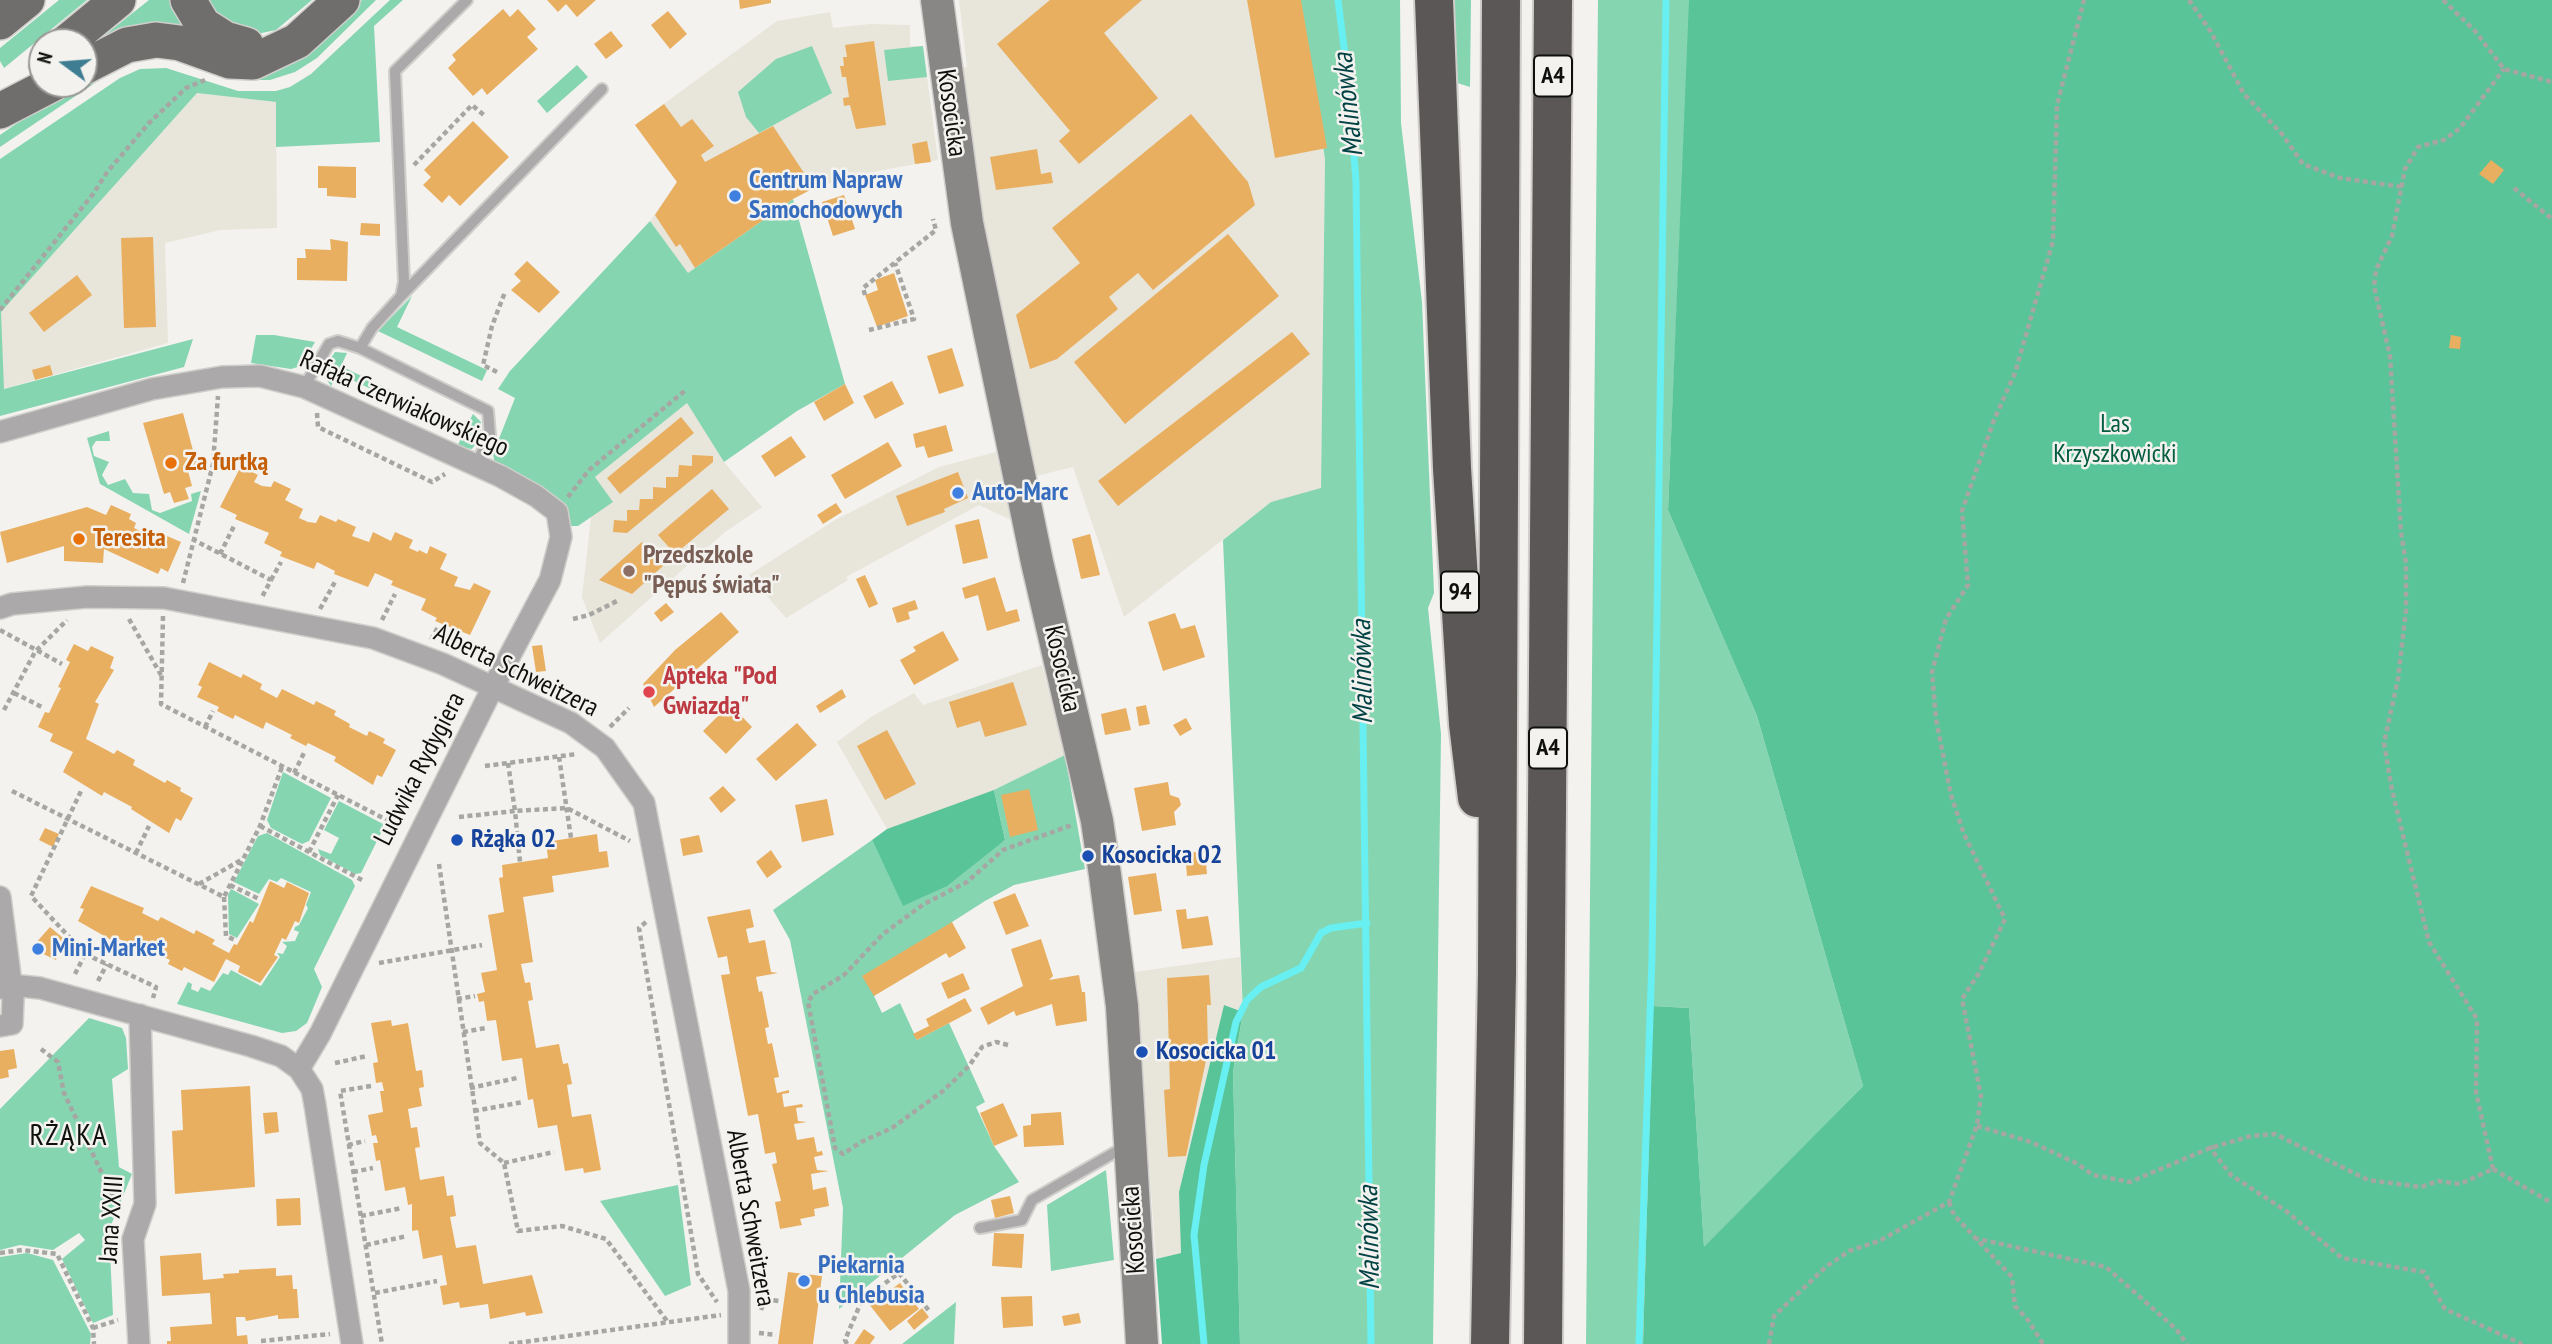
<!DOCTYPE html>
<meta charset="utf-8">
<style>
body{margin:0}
#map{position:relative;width:2552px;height:1344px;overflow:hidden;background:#f3f2ef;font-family:"PT Sans Narrow",sans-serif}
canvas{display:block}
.north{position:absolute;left:28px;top:28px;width:70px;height:70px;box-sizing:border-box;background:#f3f2ef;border:2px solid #989795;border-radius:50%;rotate:286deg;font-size:19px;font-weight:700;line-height:28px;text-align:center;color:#0f0f0d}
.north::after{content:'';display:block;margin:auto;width:24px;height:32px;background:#3f7e92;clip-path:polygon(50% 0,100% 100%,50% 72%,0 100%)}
</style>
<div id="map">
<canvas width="2552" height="1344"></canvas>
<div class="north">N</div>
</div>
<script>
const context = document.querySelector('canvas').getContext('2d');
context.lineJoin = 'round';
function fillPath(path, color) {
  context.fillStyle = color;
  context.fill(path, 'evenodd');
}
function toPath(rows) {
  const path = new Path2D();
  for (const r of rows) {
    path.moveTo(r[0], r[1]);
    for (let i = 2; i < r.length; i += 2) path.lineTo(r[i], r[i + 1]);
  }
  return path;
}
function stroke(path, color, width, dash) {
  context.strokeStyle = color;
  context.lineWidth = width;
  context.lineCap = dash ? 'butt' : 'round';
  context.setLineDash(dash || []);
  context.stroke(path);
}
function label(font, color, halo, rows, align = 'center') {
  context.font = font + ' "PT Sans Narrow",sans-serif';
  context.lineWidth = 5;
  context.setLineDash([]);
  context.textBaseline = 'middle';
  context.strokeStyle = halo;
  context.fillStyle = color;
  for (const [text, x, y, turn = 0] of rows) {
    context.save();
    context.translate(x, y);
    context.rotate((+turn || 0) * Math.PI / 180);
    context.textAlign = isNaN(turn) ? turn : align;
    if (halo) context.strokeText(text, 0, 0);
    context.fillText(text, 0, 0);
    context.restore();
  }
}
fillPath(toPath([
 [959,0,1300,0,1325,159,1321,489,1271,502,1124,617,1073,467,1036,476,1029,437,1023,430,981,221,957,67,967,67],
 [830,12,833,28,870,24,910,25,910,46,923,46,938,160,862,174,814,188,793,199,688,274,650,221,677,182,635,125,777,21],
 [197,93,276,102,277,228,220,230,165,243,168,343,3,389,1,312],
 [687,403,724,462,762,507,725,532,600,643,582,597,591,517,612,502,595,477],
 [996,452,1011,520,979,505,846,577,848,580,786,618,749,575,835,520,939,467],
 [1042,665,1065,755,983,796,887,829,837,742,871,717,914,693,923,705],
 [1240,957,1243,1012,1224,1005,1179,1192,1181,1253,1156,1259,1135,972]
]), '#e8e5da');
fillPath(toPath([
 [59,0,87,0,4,68,0,61,0,48],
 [149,0,174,0,199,34,85,51],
 [197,0,312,0,276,30,257,34,245,33],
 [362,0,376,0,317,58,295,72,270,80,233,80,174,59,140,59,114,70,0,147,0,135,74,84,84,84,116,58,311,49],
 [390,0,403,0,374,26,380,142,276,147,276,102,197,93,1,312,4,389,193,339,184,367,0,416,0,159,120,78,140,69,166,68,238,91,276,91,290,87,311,74],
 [1300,0,1400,0,1401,123,1422,302,1434,593,1428,608,1441,734,1433,1344,1240,1344,1233,1072,1243,1012,1223,540,1271,502,1321,488,1325,159],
 [1447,0,1471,0,1470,87,1451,81],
 [1598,0,1690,0,1668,510,1757,716,1863,1086,1704,1248,1689,1008,1653,1006,1643,1344,1586,1344],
 [812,46,832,93,759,133,746,117,738,92,776,59],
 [923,46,927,77,888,81,884,50],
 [577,65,588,77,547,113,537,101],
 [793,199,845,384,797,411,724,462,687,403,595,477,613,502,578,526,570,526,563,507,495,464,493,454,515,398,498,389,510,371,650,221,688,273],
 [412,296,397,327,487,370,482,381,378,331],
 [256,335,274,335,315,342,301,366,291,369,251,363],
 [335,352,347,353,341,366,466,427,473,414,481,422,480,438,472,449,457,447,463,434,338,373,331,386,326,379,325,367],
 [109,431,110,441,96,441,92,447,94,456,109,462,102,475,108,485,125,479,133,493,149,494,152,510,160,513,192,501,191,494,201,491,189,534,100,484,87,438],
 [1065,755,1085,869,1014,885,985,901,952,922,874,996,882,1013,900,1003,917,1040,949,1023,985,1102,976,1107,994,1146,1019,1182,955,1215,839,1309,843,1208,790,940,773,910,872,840,903,905,1005,840,994,790],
 [283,772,331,798,309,841,302,844,271,828,267,820],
 [339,801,385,825,361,873,355,874,320,855,318,849,331,854,339,838,324,830],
 [267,833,352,880,355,886,314,969,322,987,307,1023,296,1031,282,1033,177,1004,188,982,192,984,191,989,198,992,201,987,210,991,223,973,228,975,231,970,261,986,280,957,277,953,283,954,287,946,282,942,295,941,299,932,294,930,295,927,299,925,308,908,306,905,311,892,281,878,277,882,269,879,259,894,234,882,258,836],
 [231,889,259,904,237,938,229,934,228,895],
 [89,1018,122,1028,126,1038,128,1069,112,1079,119,1167,132,1174,109,1230,113,1315,93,1323,62,1259,85,1240,79,1233,53,1250,20,1245,0,1250,0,1109],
 [1106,1170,1114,1260,1051,1271,1047,1205],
 [678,1185,691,1285,665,1296,600,1201],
 [27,1253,53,1260,91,1334,90,1344,0,1344,0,1257],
 [956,1302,954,1344,902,1344]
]), '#86d5b1');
fillPath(toPath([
 [1689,0,2552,0,2552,1344,1643,1344,1653,1006,1689,1008,1704,1247,1863,1086,1757,716,1668,510],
 [994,790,1005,840,947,886,903,906,872,840,887,829],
 [1224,1005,1243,1012,1233,1072,1240,1344,1162,1344,1156,1259,1181,1253,1179,1192]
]), '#5ac499');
stroke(toPath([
 [1338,0,1349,87,1356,182,1371,1344],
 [1204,1344,1194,1235,1204,1165,1236,1022,1247,1000,1261,987,1301,968,1321,933,1331,928,1367,923],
 [1639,1344,1652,957,1666,0]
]), '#68eff1', 7);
fillPath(toPath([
 [547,0,596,0,577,17,566,4,558,12],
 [739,0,771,0,771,3,740,9],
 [1050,0,1142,0,1104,33,1158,98,1079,164,1059,141,1070,131,997,44],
 [1247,0,1301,0,1327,148,1275,158],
 [503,9,510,17,518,9,536,29,527,37,538,49,487,95,482,88,473,96,448,68,456,60,452,55],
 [668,11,687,34,670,49,651,25],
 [611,31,623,46,606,59,594,44],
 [874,41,886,125,856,129,850,105,844,106,843,98,849,97,846,77,842,77,840,66,844,66,843,57,847,57,845,45],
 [664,104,681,127,692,119,714,146,701,155,705,162,773,126,814,188,793,199,695,268,680,244,676,247,655,215,677,182,635,125],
 [1191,114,1248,182,1255,205,1153,290,1138,273,1109,297,1118,309,1057,359,1030,369,1016,315,1080,263,1052,228],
 [473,121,509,157,460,206,449,195,442,203,423,185,431,177,424,170],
 [927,141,931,162,915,164,912,144],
 [1037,149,1041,174,1051,172,1053,183,996,190,990,157],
 [2491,160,2504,170,2493,184,2479,174],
 [318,166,356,167,356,198,327,196,327,188,318,188],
 [844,195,855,229,833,236,822,202],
 [361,223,380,224,380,236,360,235],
 [1228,234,1279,296,1125,424,1074,362],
 [153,237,156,327,124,328,121,238],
 [330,239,348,242,347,281,297,280,297,258,306,258,305,249,331,250],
 [527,261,560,292,539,313,511,290,521,281,514,274],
 [894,273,908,316,877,327,865,295,878,290,875,280],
 [77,275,92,295,44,332,29,313],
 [1292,332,1310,354,1118,506,1098,481],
 [2451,335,2461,337,2460,349,2449,348],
 [952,348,964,386,939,394,927,356],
 [50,365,53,375,35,380,32,370],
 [892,381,904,404,875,419,863,396],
 [845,384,854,403,824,421,814,402],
 [183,413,198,469,188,471,192,486,185,488,189,499,174,503,170,492,164,494,143,423],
 [681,417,694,433,620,494,607,478],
 [946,425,953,451,928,458,924,446,916,448,913,434],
 [791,436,806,457,775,477,761,456],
 [888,442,902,466,845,499,831,475],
 [692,455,713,456,713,462,627,533,613,532,614,520,627,521,627,510,639,510,640,499,653,499,653,487,666,488,666,477,678,477,679,465,692,466],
 [241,466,258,475,254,482,262,486,271,487,274,481,291,489,285,500,303,509,299,518,308,522,316,523,320,515,336,522,338,519,356,527,352,536,369,542,373,532,391,541,395,532,413,540,409,548,418,552,419,550,427,554,430,546,447,554,440,569,458,577,454,586,470,590,474,583,491,591,470,635,435,621,437,618,421,610,426,599,391,585,393,581,375,573,368,587,334,574,335,571,317,562,314,569,280,556,282,552,264,543,269,533,235,519,237,515,220,507],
 [958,472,968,498,944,509,945,512,907,526,896,496],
 [712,489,729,509,675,554,658,535],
 [836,503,842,512,823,524,817,515],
 [111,505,131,514,129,519,136,523,134,528,164,542,167,536,181,542,168,572,161,568,158,574,104,549,103,563,64,561,64,546,7,563,0,532,87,507,106,515],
 [979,519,988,558,963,564,955,525],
 [1090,534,1100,575,1081,579,1072,539],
 [642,542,663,566,632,594,599,580],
 [865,575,878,604,869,608,856,579],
 [995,577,1006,612,1017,609,1020,621,987,631,978,595,965,599,962,588],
 [915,600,918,609,908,612,910,619,897,623,892,608],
 [666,603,674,612,661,622,654,613],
 [721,612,739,632,654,707,643,684,675,650],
 [1175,613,1181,629,1195,625,1205,657,1163,671,1148,622],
 [943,631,959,660,914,685,900,660,916,651,913,647],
 [74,644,88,651,91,646,114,657,110,668,114,670,95,702,99,704,86,739,114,754,117,750,135,760,133,765,165,783,167,780,181,788,180,791,193,798,181,821,176,818,169,833,131,809,132,807,104,792,102,796,63,772,73,752,50,741,53,734,38,727,45,712,49,713,61,688,58,687,70,662,66,660],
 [542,645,546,671,536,672,532,646],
 [209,662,241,678,243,674,262,684,260,689,277,698,282,689,314,705,316,701,336,711,334,715,350,724,349,727,367,736,369,731,385,739,383,743,396,750,382,777,377,775,373,785,334,761,336,757,308,743,306,746,290,738,292,735,266,722,263,729,235,715,233,719,217,711,219,707,197,697,202,687,198,685],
 [1013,682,1027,725,985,737,980,721,957,728,949,702],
 [842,689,846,697,820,713,816,706],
 [730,704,752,727,726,754,703,731],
 [1146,705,1150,724,1139,726,1136,707],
 [1126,708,1131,730,1105,735,1101,714],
 [1186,718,1192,729,1180,736,1173,725],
 [797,723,817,745,776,781,756,759],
 [887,730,916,784,885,800,857,746],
 [1168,782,1170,795,1179,798,1181,805,1174,812,1176,825,1142,831,1134,788],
 [723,786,736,800,721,813,709,798],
 [1029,789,1038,830,1010,837,1001,795],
 [827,799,834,835,802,842,795,805],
 [45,828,59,834,53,847,39,840],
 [597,834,599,852,607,851,609,867,552,876,554,892,523,897,533,962,521,964,525,983,530,982,533,1000,528,1001,536,1048,559,1044,563,1064,568,1063,572,1084,567,1085,572,1117,591,1114,601,1170,584,1173,583,1168,565,1171,557,1125,538,1128,533,1099,528,1100,522,1058,502,1061,496,1020,487,1021,484,1001,479,1002,477,994,485,992,481,973,497,970,488,915,504,912,499,878,503,877,502,865,548,858,546,842],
 [699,835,703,852,683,856,680,839],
 [771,850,782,867,767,878,756,862],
 [1205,851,1207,874,1187,876,1185,853],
 [1156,873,1162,911,1134,915,1128,877],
 [270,881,284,888,287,882,309,893,299,923,295,921,286,940,282,938,274,955,278,957,260,983,238,972,240,966,226,959,214,982,184,967,182,971,168,964,170,960,145,948,144,951,115,937,113,941,78,921,84,909,80,908,91,886,144,908,142,913,158,921,161,917,194,934,196,930,215,940,212,944,229,953,234,944,237,945,250,921,253,923],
 [1015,893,1029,926,1006,935,993,902],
 [750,909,754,927,746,929,749,943,765,940,771,972,778,973,756,977,759,992,762,991,769,1027,765,1028,768,1044,772,1043,779,1077,774,1078,777,1093,789,1090,789,1093,782,1094,784,1107,802,1104,803,1107,796,1108,798,1121,807,1122,794,1124,797,1140,814,1137,817,1152,822,1151,823,1155,814,1157,817,1170,829,1171,811,1174,813,1190,826,1187,829,1206,814,1209,815,1216,800,1219,802,1225,780,1229,775,1202,781,1201,772,1164,777,1163,775,1152,765,1154,758,1114,748,1116,721,975,730,974,727,956,718,958,707,917],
 [1186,909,1187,919,1208,916,1213,945,1182,949,1176,910],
 [952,922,966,948,949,958,946,953,874,996,862,976],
 [50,927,63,938,56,960,39,952,34,945],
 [1041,939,1053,976,1049,980,1079,975,1082,992,1085,992,1087,1021,1056,1026,1052,1004,1016,1016,1014,1011,988,1025,980,1008,1023,986,1011,949],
 [963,973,970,989,948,999,941,983],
 [1209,975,1211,1005,1207,1005,1208,1051,1186,1156,1168,1157,1164,1090,1170,1089,1167,978],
 [965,998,972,1011,917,1040,913,1034,929,1026,926,1019],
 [391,1020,392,1026,408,1023,416,1071,422,1070,424,1087,419,1088,422,1106,408,1109,411,1128,417,1127,420,1147,415,1148,420,1180,444,1176,447,1196,453,1195,456,1216,450,1217,456,1248,476,1245,483,1284,532,1275,543,1313,526,1316,525,1312,490,1319,488,1304,460,1308,459,1302,443,1305,440,1286,447,1285,442,1255,423,1259,418,1230,412,1231,412,1204,408,1205,405,1187,385,1191,380,1160,376,1161,373,1143,378,1143,376,1135,372,1136,368,1115,383,1112,380,1091,384,1091,382,1082,376,1083,373,1063,378,1062,371,1023],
 [14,1049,17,1068,8,1070,9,1077,0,1079,0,1051],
 [250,1086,255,1187,175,1194,172,1131,183,1130,181,1090],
 [1003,1103,1018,1136,994,1146,980,1113],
 [277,1112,279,1132,265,1134,263,1113],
 [1061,1112,1064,1145,1024,1147,1023,1126,1031,1125,1031,1114],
 [1010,1196,1014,1213,995,1218,991,1200],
 [300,1198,301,1225,277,1226,276,1199],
 [994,1233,1024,1234,1022,1268,992,1266],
 [201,1253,203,1280,224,1278,223,1274,239,1273,239,1270,276,1268,276,1276,292,1275,293,1289,297,1289,299,1318,278,1319,278,1315,246,1321,245,1317,236,1317,237,1336,247,1335,248,1344,167,1344,167,1341,171,1341,170,1327,212,1324,210,1293,162,1296,160,1256],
 [788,1272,822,1276,813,1344,778,1344],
 [900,1283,919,1309,890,1331,865,1299,881,1288,885,1294],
 [1032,1296,1033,1326,1003,1328,1001,1297],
 [922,1308,929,1317,914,1330,907,1321],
 [1079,1313,1081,1323,1064,1326,1062,1316],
 [864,1329,875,1337,870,1344,854,1344]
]), '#e9af61');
const lane = toPath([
 [401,296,404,282,395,71,467,0],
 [360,348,372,328,401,296,602,89],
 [304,387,329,344,338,341,360,348,488,411,490,435,476,465],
 [980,1228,1022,1220,1032,1200,1126,1146]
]);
const street = toPath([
 [0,432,152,389,222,377,260,376,304,387,500,476,536,496,557,512,561,537,550,580,492,689,320,1034,299,1069],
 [0,608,12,604,87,597,164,598,373,638,443,664,571,723,605,748,644,803,739,1291,739,1344],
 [0,897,13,999,12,1024,0,1026],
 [0,988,11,985,40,988,251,1046,281,1056,299,1069,312,1089,315,1105,352,1344],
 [139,1344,133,1239,145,1204,140,1015]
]);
const secondary = toPath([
 [937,0,967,223,1037,562,1097,821,1105,875,1122,1006,1142,1344]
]);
const primary = toPath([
 [188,0,203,25,225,39,246,45],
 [0,22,27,0],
 [67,42,118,0],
 [84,67,127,45,156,40,180,43,230,61,253,62,297,41,342,0],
 [0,111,52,84]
]);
const highway = toPath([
 [1434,0,1452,468,1468,724,1477,798],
 [1490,1344,1497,974,1501,0],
 [1543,1344,1553,0]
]);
stroke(lane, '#cfcecb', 14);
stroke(street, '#cfcecb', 24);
stroke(secondary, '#cfcecb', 35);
stroke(primary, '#cfcecb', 38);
stroke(highway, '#cfcecb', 42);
stroke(toPath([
 [2189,0,2211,32,2244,94,2282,134,2303,164,2340,178,2403,187],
 [2443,0,2475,31,2504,69,2552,82],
 [414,165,472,105,485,116],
 [2514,188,2552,219],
 [865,295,863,288,936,230,933,219],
 [0,310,93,194,108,171,149,123,186,88,205,80],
 [869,330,914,319,895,263],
 [497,372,483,365,492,326,505,292],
 [317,413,318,427,432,482,445,474],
 [568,497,589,470,687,389],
 [192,539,271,580,262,597],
 [220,554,235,524],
 [271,580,281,562],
 [183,583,213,464,218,396],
 [320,609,336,580],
 [163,616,161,704,389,821],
 [129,619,161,675],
 [573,619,589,615,619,600],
 [382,620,395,594],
 [0,630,62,664],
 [431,640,438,627],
 [14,693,42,707],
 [4,710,35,652,67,620],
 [205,727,213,711],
 [610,727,629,708],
 [559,757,571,838],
 [508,763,515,811,567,808,630,841],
 [485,766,577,754],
 [294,773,304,753],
 [12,791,224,897,260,826,282,767],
 [459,817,515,811,520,862],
 [260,826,362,880],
 [309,852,338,795],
 [136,853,149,826],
 [439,864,480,1143,504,1163,518,1231,562,1226,606,1239,667,1321],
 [199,884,243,859],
 [230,885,259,899],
 [224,897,226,936,235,940],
 [646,922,639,928,698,1274,717,1302],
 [85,954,156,987,153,998],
 [379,963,482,945],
 [75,974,85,954,31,896,82,789],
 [98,981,107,964],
 [457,999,475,996],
 [463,1032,486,1028],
 [1008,1045,996,1042,982,1047,969,1066,943,1091,892,1128,861,1142,843,1154,835,1148,808,1002,813,994,844,975,883,934,924,904,967,882,1003,850,1072,825],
 [41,1049,58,1062,64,1093,116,1203],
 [335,1063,367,1056],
 [371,1086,340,1091,382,1344],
 [470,1088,517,1078],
 [474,1111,523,1102],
 [1977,1126,2031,1142,2076,1163,2093,1175,2130,1182,2210,1148,2251,1136,2275,1134,2368,1180,2421,1187,2438,1181,2460,1184,2493,1169],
 [348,1145,365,1141],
 [2213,1147,2210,1148,2231,1175,2286,1211,2342,1258,2424,1272,2445,1309,2522,1344],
 [504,1163,554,1152],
 [2493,1169,2476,1092,2477,1019,2429,942,2392,790,2384,743,2398,679,2406,610,2406,563,2401,532,2390,356,2374,286,2376,270,2392,236,2405,169,2418,147,2444,140,2460,128,2504,69],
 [2493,1169,2552,1203],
 [353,1172,373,1168],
 [1949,1202,1954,1215,2012,1277,2015,1306,2028,1320,2043,1344],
 [361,1216,402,1208],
 [1974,1238,2106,1267,2176,1329,2187,1344],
 [366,1245,407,1236],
 [0,1253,22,1250,57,1254,93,1328,94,1344],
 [375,1293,437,1281],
 [765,1299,779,1301],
 [761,1310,765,1299,762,1277],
 [93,1328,118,1320],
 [759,1333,776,1335],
 [261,1341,330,1334],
 [509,1344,721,1315],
 [847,1344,845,1340,862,1300,899,1273,930,1312],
 [1769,1344,1774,1316,1827,1266,1849,1251,1879,1241,1949,1202,1977,1125,1981,1096,1962,999,1979,973,2005,919,1964,834,1951,795,1936,719,1932,672,1946,619,1968,585,1962,511,1994,420,2015,373,2053,241,2057,105,2084,0]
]), '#a6a6a3', 4.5, [5, 3.5]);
stroke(lane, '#aba9a9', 10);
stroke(street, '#aba9a9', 21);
stroke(secondary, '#898686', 32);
stroke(primary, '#706d6d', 35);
stroke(highway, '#5b5757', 38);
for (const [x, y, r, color] of [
 [735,196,7,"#3f7fe0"],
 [171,463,7,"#e8710a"],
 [958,493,7,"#3f7fe0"],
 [79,539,7,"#e8710a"],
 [629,571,7,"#8d6e63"],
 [649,692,7,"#e0444e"],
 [457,840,7,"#1a4fb4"],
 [1088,856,7,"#1a4fb4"],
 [38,949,7,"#3f7fe0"],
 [1142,1052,7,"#1a4fb4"],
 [804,1281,7,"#3f7fe0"]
]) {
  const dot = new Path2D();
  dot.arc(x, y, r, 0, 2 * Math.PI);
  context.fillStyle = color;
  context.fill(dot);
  stroke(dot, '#f3f2ef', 2.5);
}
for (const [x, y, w] of [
 [1553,76,38],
 [1460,592,38],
 [1548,748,38]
]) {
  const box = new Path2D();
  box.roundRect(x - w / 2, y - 20.5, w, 41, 5);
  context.fillStyle = '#f3f2ef';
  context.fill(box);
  stroke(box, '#0f0f0d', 2);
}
label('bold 24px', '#0f0f0d', null, [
 ["A4",1553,76],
 ["94",1460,592],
 ["A4",1548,748]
]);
label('26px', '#0f0f0d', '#f3f2ef', [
 ["Kosocicka",951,113,82],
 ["Rafała Czerwiakowskiego",404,404,24],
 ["Kosocicka",1062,669,77],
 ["Alberta Schweitzera",516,671,26],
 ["Ludwika Rydygiera",420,769,-63],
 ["Alberta Schweitzera",750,1218,80],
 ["Jana XXIII",112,1219,-86],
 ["Kosocicka",1134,1230,-94]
]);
label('bold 26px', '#366cbe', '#f3f2ef', [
 ["Centrum Napraw",749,181],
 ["Samochodowych",749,211],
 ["Auto-Marc",972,493],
 ["Mini-Market",52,949],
 ["Piekarnia",818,1266],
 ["u Chlebusia",818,1296]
], 'left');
label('26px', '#035c40', '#f3f2ef', [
 ["Las",2115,425],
 ["Krzyszkowicki",2115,455]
]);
label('bold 26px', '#c56008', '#f3f2ef', [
 ["Za furtką",185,463],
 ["Teresita",93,539]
], 'left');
label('bold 26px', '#785e54', '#f3f2ef', [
 ["Przedszkole",643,556],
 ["\"Pępuś świata\"",643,586]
], 'left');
label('bold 26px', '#be3a42', '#f3f2ef', [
 ["Apteka \"Pod",663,677],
 ["Gwiazdą\"",663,707]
], 'left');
label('bold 26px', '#164399', '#f3f2ef', [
 ["Rżąka 02",471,840],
 ["Kosocicka 02",1102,856],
 ["Kosocicka 01",1156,1052]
], 'left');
label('italic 28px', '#004244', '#f3f2ef', [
 ["Malinówka",1349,105,-96],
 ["Malinówka",1363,672,-91],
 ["Malinówka",1370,1238,-91]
]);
context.letterSpacing = '2px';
label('30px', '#0f0f0d', '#f3f2ef', [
 ["RŻĄKA",69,1136]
]);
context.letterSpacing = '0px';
</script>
